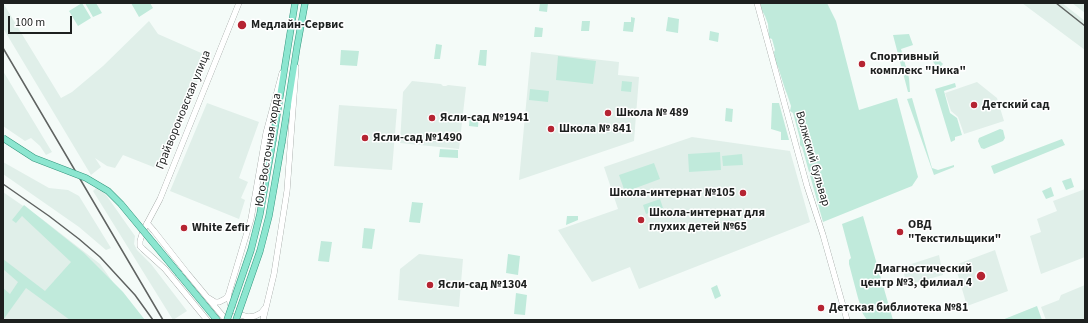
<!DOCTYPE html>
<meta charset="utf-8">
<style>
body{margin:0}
#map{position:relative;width:1088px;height:323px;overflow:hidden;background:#f4fbf8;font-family:"Source Sans 3",sans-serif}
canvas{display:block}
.frame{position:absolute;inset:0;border:4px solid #1d201f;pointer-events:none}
.scale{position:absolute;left:8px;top:16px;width:64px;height:18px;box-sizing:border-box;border:2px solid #1d201f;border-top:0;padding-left:5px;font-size:12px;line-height:14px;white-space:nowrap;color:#1d201f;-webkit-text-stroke:3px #fff;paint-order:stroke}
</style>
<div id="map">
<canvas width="1088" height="323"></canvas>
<div class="frame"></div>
<div class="scale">100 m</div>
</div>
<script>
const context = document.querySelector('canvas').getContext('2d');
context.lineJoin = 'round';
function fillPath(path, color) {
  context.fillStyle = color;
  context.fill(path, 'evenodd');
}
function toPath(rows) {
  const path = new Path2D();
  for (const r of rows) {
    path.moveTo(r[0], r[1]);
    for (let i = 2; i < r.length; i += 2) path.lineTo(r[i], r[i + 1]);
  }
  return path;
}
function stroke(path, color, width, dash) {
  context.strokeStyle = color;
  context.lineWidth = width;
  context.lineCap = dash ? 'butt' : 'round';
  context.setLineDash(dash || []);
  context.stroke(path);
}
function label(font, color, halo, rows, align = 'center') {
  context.font = font + ' "Source Sans 3",sans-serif';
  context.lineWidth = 3;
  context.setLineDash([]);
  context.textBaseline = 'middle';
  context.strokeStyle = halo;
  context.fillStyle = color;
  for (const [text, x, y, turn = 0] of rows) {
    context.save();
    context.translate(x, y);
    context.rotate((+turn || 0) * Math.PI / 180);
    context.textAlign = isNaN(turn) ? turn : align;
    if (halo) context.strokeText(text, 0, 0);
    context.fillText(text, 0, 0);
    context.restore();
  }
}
fillPath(toPath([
 [3,3,61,98,72,92,103,66,149,21,158,34,208,56,161,170,123,155,115,168,107,166,95,158,101,167,91,175,3,28],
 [1022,3,1062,3,1085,21,1085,50],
 [1072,3,1085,3,1085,13],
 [531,52,619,62,618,75,639,77,634,141,519,180],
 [3,71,52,152,46,155,40,146,31,138,25,141,3,126],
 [412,81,441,84,443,86,446,86,448,85,466,87,459,149,400,143,403,92],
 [977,82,997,98,1004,121,964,134,958,117,951,111,945,93],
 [207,103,259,122,239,178,248,182,241,198,245,200,239,219,170,191],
 [339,105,397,109,392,170,334,166],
 [692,137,790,151,810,222,639,289,630,267,592,282,558,230,618,209,604,167],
 [3,162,49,188,68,190,79,196,111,248,106,250,79,227,3,174],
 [99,185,135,236,134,244,137,250,151,264,187,311,173,320,93,191],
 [1085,189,1085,257,1041,274,1030,236,1041,232,1037,219,1057,211,1053,201],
 [3,192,42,219,100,264,140,320,3,320],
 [995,250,1008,291,967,306,955,265],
 [419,254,463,259,459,307,398,300,400,269],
 [939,255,943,275,907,285,902,267],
 [1085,285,1085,320,1046,320,1041,307,1059,300,1061,295]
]), '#e0efe9');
fillPath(toPath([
 [82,3,91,18,78,26,69,11],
 [85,3,96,3,102,13,93,17],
 [131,3,150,3,153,8,139,17],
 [540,3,548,3,547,12,539,11],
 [760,3,827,3,836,21,859,110,897,98,918,177,912,186,823,222,802,147,800,145,800,139,793,113,790,111,791,106,787,94,785,89,778,67,775,63,774,52,775,50,772,39,769,38,768,24,765,16,761,9],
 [631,17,635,18,633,32,623,31,624,22,631,22],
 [668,17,679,19,678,33,666,31],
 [582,21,590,21,589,31,581,31],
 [535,27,543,28,542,37,534,37],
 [710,31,719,33,718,42,709,40],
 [909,34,913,45,901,49,909,78,910,92,908,92,893,35],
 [436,44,442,45,440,59,434,59],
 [341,50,359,51,357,66,340,65],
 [480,50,487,50,486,66,478,65],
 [558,56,596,61,593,84,556,80],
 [935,56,943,64,938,69,930,57],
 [622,81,632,82,631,92,621,91],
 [955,83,956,87,944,91,950,113,957,118,962,135,955,137,955,140,951,142,935,89],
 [530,89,549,91,548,102,529,100],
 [912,98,932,168,938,170,954,165,954,167,934,175,907,99],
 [772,103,779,103,789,140,781,140,781,132,771,129],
 [726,108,733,109,732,122,725,121],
 [470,115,479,115,478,127,469,126],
 [1000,129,1003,130,1005,138,1003,141,984,149,981,148,978,141,979,138],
 [1062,139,1065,145,994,174,991,166],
 [440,149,458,150,458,158,439,157],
 [720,152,721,170,689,172,688,154],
 [742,154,743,165,723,166,722,156],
 [654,163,660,179,625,192,619,175],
 [1071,178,1074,187,1066,190,1062,181],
 [1051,187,1054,196,1046,199,1042,191],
 [660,199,663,208,646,214,643,205],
 [412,202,423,203,420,223,409,222],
 [24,205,84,253,123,292,145,320,70,320,26,288,3,320,3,288,10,294,18,282,3,269,3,259,45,291,71,262,22,216,16,223,12,220],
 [567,216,578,216,578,220,566,225],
 [863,216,893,320,867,320,863,314,858,298,849,264,849,260,851,258,842,224],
 [364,228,375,229,372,249,362,248],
 [321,241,332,242,329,262,318,261],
 [508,254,520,256,518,275,506,273],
 [717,285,721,296,715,299,711,288],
 [516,293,527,295,525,315,514,314],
 [1037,306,1042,320,1002,320]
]), '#c0eadb');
const secondary = toPath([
 [757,3,807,186,823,235,847,320],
 [147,223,154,231,187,273,226,320],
 [228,295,231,306,235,311,241,315,248,317,255,316,261,313,265,308],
 [207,297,215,302,219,302,225,299,228,296,251,219,266,133,282,73],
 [207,320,165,269,143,249,140,246,140,241,143,231,160,199,239,3],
 [263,320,274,274,287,191,296,67]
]);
const primary = toPath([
 [273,140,295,3],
 [282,142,297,47,305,3],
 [179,274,217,320]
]);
stroke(secondary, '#8c928f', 6);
stroke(primary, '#33967d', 7);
stroke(secondary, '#fff', 5.5);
stroke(primary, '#8ce6d0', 6);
stroke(toPath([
 [1056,3,1085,26],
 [3,48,163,320],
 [3,184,49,216,79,239,100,257,135,295,153,320]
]), '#5f6361', 1.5);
const primaryBridge = toPath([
 [3,138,34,158,86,178,108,191,121,204,179,274],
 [227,320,251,250,260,214,273,140],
 [236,320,260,251,269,216,282,142]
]);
stroke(primaryBridge, '#33967d', 7, []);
stroke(primaryBridge, '#8ce6d0', 6);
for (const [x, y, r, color] of [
 [242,25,5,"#b52432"],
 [862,64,4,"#b52432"],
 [974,105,4,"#b52432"],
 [608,113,4,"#b52432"],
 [432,118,4,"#b52432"],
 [551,129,4,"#b52432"],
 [365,138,4,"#b52432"],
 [743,193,4,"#b52432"],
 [641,220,4,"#b52432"],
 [184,228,4,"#b52432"],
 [900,232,4,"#b52432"],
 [981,276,5,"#b52432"],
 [430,285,4,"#b52432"],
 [821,308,4,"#b52432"]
]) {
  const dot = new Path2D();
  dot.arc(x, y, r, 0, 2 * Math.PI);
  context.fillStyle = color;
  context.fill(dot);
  stroke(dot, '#fff', 1.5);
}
label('bold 12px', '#1d201f', '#fff', [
 ["Медлайн-Сервис",251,25],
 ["Спортивный",870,57],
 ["комплекс \"Ника\"",870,71],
 ["Детский сад",982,105],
 ["Школа № 489",616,113],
 ["Ясли-сад №1941",440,118],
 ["Школа № 841",559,129],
 ["Ясли-сад №1490",373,138],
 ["Школа-интернат №105",735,193,"right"],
 ["Школа-интернат для",649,213],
 ["глухих детей №65",649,227],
 ["ОВД",908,225],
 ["\"Текстильщики\"",908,239],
 ["White Zefir",192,228],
 ["Диагностический",972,269,"right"],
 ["центр №3, филиал 4",972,283,"right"],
 ["Ясли-сад №1304",438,285],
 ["Детская библиотека №81",829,308]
], 'left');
label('12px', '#1d201f', '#fff', [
 ["Грайвороновская улица",184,110,-68],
 ["Юго-Восточная хорда",269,150,-81],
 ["Волжский бульвар",812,159,74]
]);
</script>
